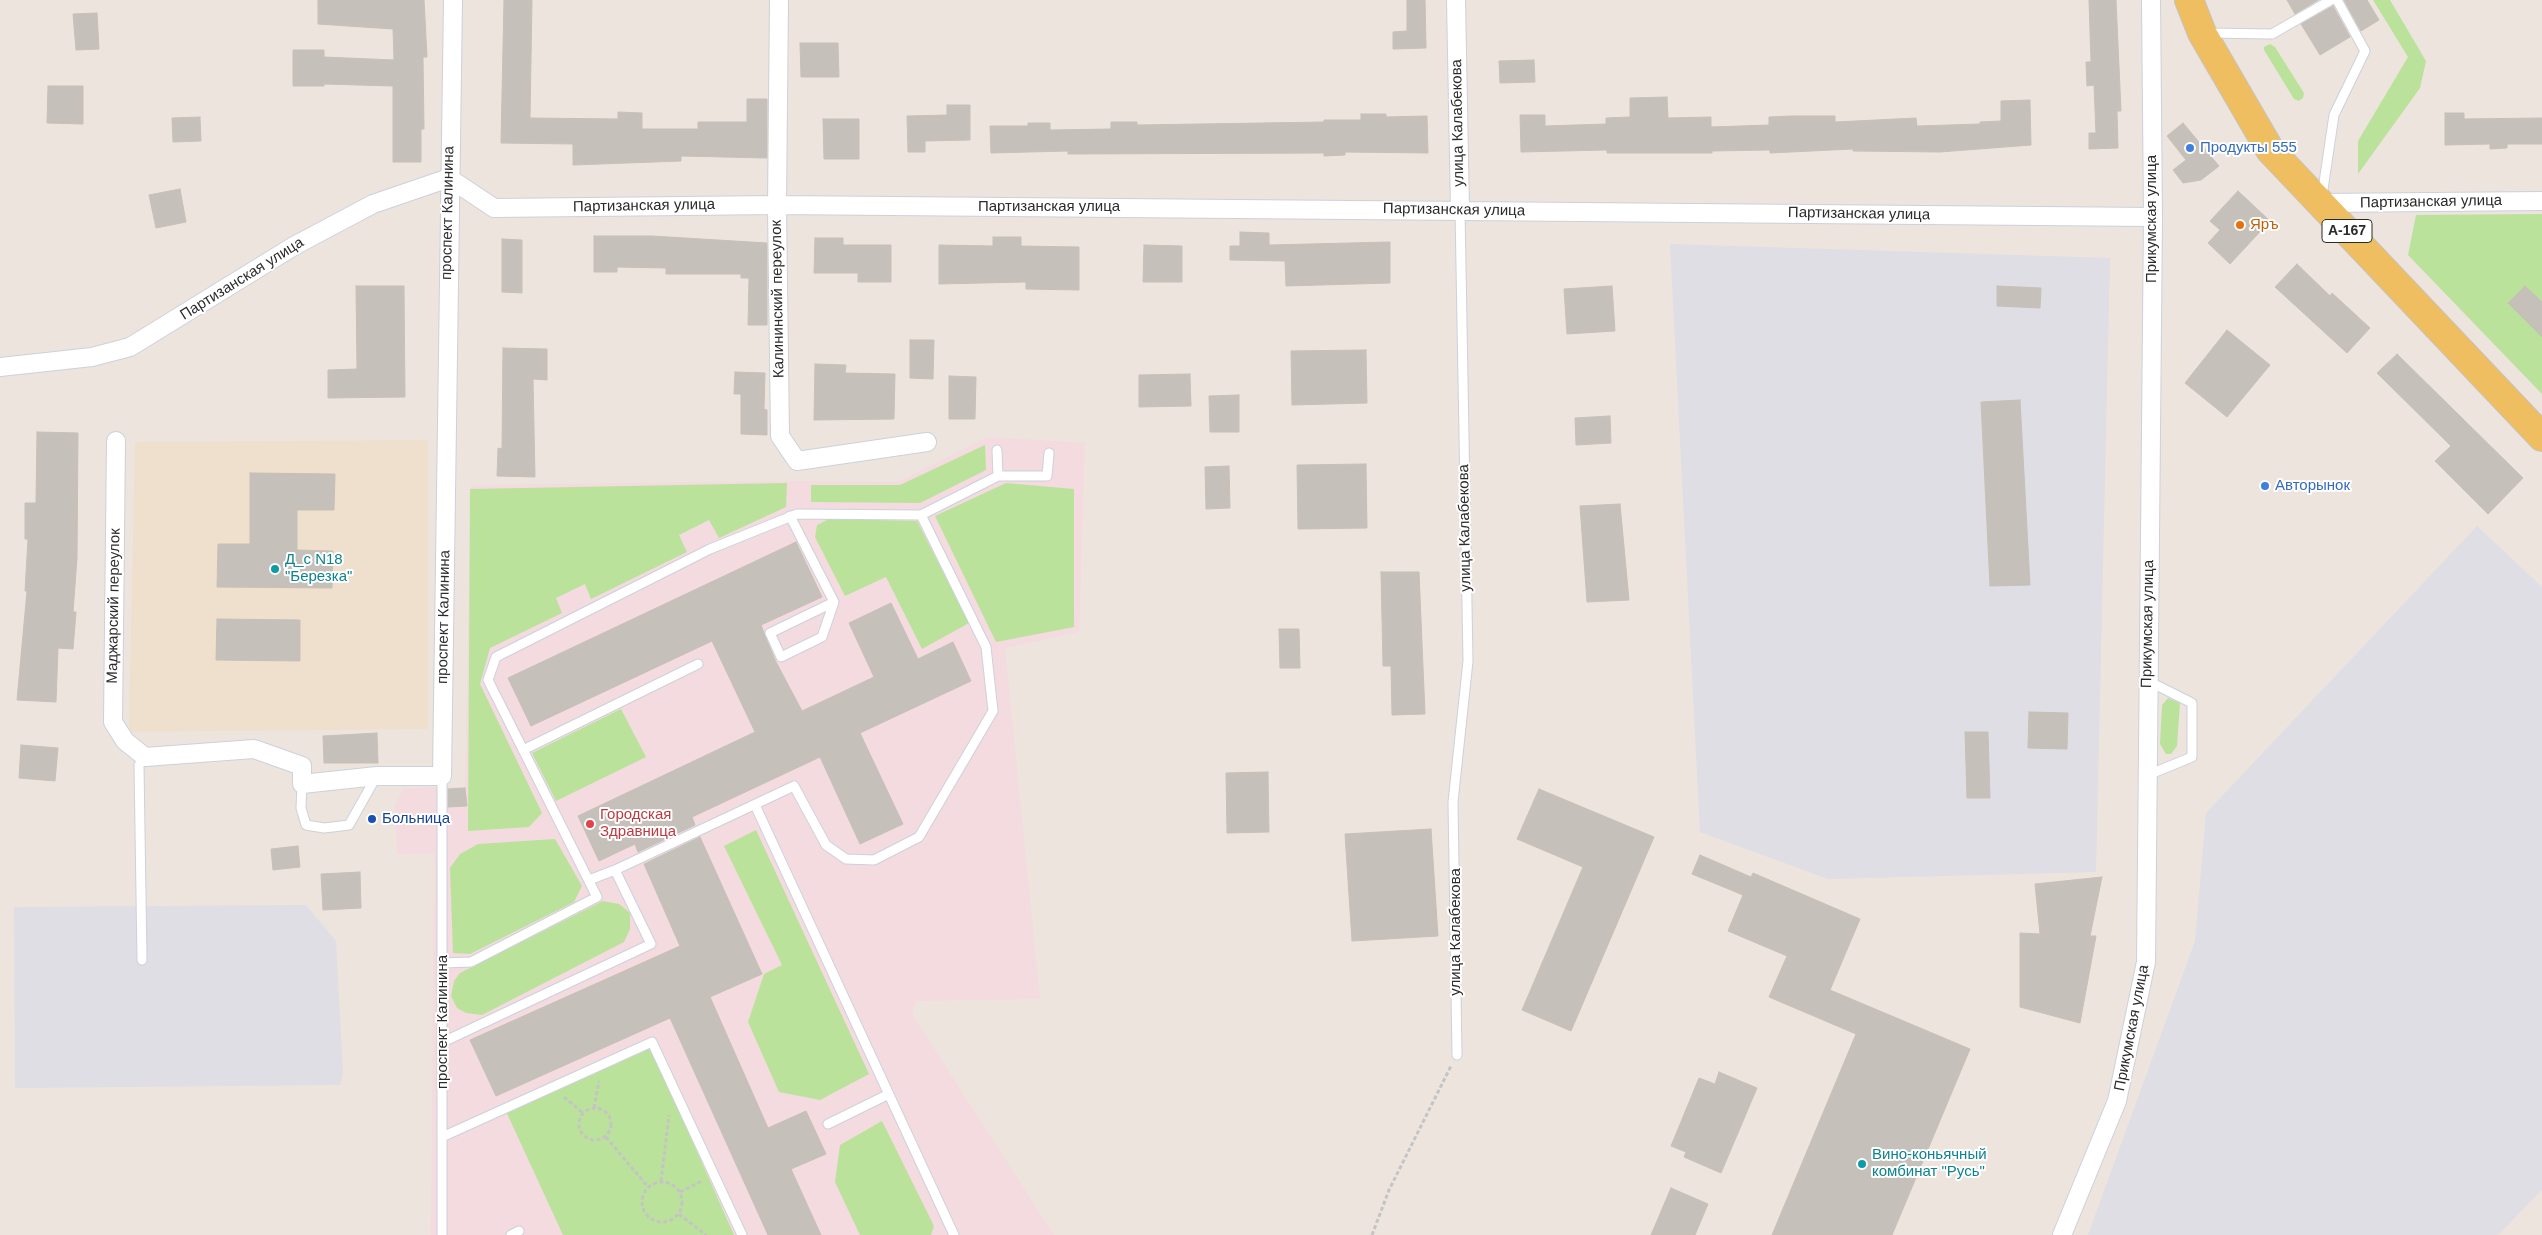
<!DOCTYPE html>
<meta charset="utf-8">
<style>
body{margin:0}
canvas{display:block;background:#ece4dd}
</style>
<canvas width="2542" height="1235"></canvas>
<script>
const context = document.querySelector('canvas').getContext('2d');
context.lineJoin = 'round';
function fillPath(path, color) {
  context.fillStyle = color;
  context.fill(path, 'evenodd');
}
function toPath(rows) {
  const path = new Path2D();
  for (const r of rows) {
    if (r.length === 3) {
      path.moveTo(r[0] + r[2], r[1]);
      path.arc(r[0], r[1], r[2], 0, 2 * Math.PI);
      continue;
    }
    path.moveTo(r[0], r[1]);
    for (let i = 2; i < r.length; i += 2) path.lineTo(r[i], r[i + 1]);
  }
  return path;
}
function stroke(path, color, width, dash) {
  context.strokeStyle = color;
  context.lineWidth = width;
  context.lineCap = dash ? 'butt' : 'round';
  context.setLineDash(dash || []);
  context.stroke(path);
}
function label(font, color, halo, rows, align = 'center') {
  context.font = font + ' Arial,sans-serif';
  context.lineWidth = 4;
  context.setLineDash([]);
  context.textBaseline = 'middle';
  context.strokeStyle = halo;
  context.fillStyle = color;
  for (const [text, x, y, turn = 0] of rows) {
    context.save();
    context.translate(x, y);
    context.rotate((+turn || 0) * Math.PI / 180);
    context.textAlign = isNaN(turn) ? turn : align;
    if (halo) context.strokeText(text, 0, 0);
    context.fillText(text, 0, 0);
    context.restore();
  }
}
fillPath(toPath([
 [1670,244,2110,258,2096,872,1828,879,1700,832],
 [2477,526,2542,587,2542,1190,2498,1235,2088,1235,2195,941,2206,813],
 [306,905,336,941,343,1073,340,1085,15,1088,14,907]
]), '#dfdee5');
fillPath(toPath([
 [428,440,428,729,129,732,135,442]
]), '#eee0cd');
fillPath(toPath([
 [988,437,1085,443,1079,632,1005,648,1040,999,916,1001,912,1014,1054,1235,431,1235,434,853,397,854,395,805,404,788,465,787,471,485,795,481,898,482]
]), '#f3dbdf');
fillPath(toPath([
 [2373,0,2390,0,2426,61,2420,88,2358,174,2358,141,2408,57],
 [2270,44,2275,47,2304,93,2303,98,2299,101,2294,99,2264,50,2264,47],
 [2542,214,2542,394,2408,255,2416,215],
 [985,445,986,470,920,503,811,502,811,485,900,485],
 [787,483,786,507,719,538,709,520,679,535,687,552,591,599,585,584,556,598,562,613,490,648,480,684,542,813,529,827,468,831,470,489],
 [1006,483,1074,489,1074,627,996,642,935,516],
 [829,519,917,521,969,623,922,649,886,577,845,596,815,537,817,525],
 [2168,698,2180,703,2177,746,2171,754,2166,754,2160,744,2162,705],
 [621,709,646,757,556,801,532,753],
 [756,830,869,1074,820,1100,779,1092,748,1022,764,974,782,965,724,846],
 [555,839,582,886,574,902,470,954,453,953,450,868,460,854,478,844],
 [603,901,619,904,630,913,630,929,624,942,482,1015,466,1013,457,1008,451,996,454,981,460,973],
 [647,1039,734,1235,563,1235,504,1107],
 [882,1121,934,1226,931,1235,860,1235,835,1182,840,1145]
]), '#bbe29b');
const building = toPath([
 [318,0,424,0,427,57,423,57,424,129,421,129,421,162,393,162,393,86,324,84,324,86,293,86,293,50,324,50,324,57,394,60,393,29,318,24,318,0],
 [504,0,532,0,530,118,618,119,618,112,642,113,642,129,698,129,698,122,747,122,747,99,767,99,767,158,681,156,681,161,573,165,573,144,501,143,504,0],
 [1407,0,1425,0,1426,48,1393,49,1393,32,1407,31,1407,0],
 [2089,0,2116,0,2121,111,2117,111,2118,148,2089,149,2089,133,2096,133,2094,85,2087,86,2086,62,2091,62,2089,0],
 [2287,0,2318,0,2295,14,2287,0],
 [2344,0,2367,0,2379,20,2361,31,2344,0],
 [2333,6,2350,37,2320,55,2301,24,2333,6],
 [97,13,99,49,76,50,73,14,97,13],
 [800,43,838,43,839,77,801,77,800,43],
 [1534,60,1535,82,1500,83,1499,61,1534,60],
 [48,86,83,86,83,124,47,123,48,86],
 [1667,97,1668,118,1711,117,1711,127,1769,125,1769,117,1791,116,1835,116,1835,122,1916,118,1917,126,1980,124,1980,122,2001,121,2001,101,2030,100,2031,145,1940,152,1853,151,1853,149,1770,153,1770,150,1712,151,1712,153,1607,153,1607,150,1521,152,1520,115,1545,115,1545,126,1606,124,1606,118,1630,117,1630,98,1667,97],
 [947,105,970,105,970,140,925,141,925,152,908,152,907,116,947,115,947,105],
 [2445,113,2464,113,2464,119,2542,118,2542,144,2507,144,2507,148,2490,149,2490,144,2445,145,2445,113],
 [1361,114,1386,114,1386,117,1427,116,1428,153,1345,152,1345,155,1324,156,1324,153,1068,154,1068,151,991,153,990,126,1028,126,1028,123,1050,123,1050,130,1111,129,1111,122,1137,122,1137,125,1324,122,1324,120,1361,120,1361,114],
 [200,117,201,141,173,142,172,118,200,117],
 [823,119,859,119,859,159,824,159,823,119],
 [2183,123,2219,166,2201,180,2183,183,2173,170,2186,160,2167,136,2183,123],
 [180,189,186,222,156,228,149,195,180,189],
 [2238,191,2270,221,2230,264,2208,243,2220,230,2210,221,2238,191],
 [1240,232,1269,233,1269,245,1390,242,1390,283,1286,286,1285,261,1230,260,1230,246,1240,246,1240,232],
 [594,236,652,236,767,243,767,325,748,325,749,278,741,278,741,274,666,274,666,268,617,267,617,272,594,272,594,236],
 [993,237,1021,237,1021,246,1079,247,1079,290,1026,289,1026,282,939,284,939,245,993,246,993,237],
 [815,238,843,238,843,245,891,245,891,282,858,282,858,273,814,273,815,238],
 [502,239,522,240,522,293,502,292,502,239],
 [1144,245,1182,246,1182,282,1143,282,1144,245],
 [2297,264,2330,296,2332,293,2370,328,2347,353,2275,287,2297,264],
 [356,286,404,286,405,397,328,398,328,370,357,369,356,286],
 [1612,286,1615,331,1567,334,1564,289,1612,286],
 [1997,286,2041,288,2040,308,1997,306,1997,286],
 [2525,286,2542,302,2542,337,2508,303,2525,286],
 [2227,330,2270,365,2227,417,2185,383,2227,330],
 [910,340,934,340,933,379,910,378,910,340],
 [503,348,547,349,547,380,533,379,535,477,497,476,498,448,502,449,503,348],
 [1366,350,1367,403,1292,405,1291,351,1366,350],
 [2397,354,2523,478,2488,514,2435,461,2451,446,2377,373,2397,354],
 [815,364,846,365,845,373,895,374,894,419,814,420,815,364],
 [735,372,765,373,764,409,767,410,767,435,741,434,741,394,734,394,735,372],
 [1190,374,1191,406,1139,407,1139,375,1190,374],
 [949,376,976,377,975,419,949,419,949,376],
 [1239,395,1239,432,1210,432,1209,396,1239,395],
 [2020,400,2030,585,1990,586,1981,402,2020,400],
 [1610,416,1611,443,1576,445,1575,418,1610,416],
 [37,432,78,433,77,558,73,612,76,612,73,649,58,648,56,702,17,700,27,591,25,591,28,539,25,539,25,503,36,503,37,432],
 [1366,464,1367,528,1298,529,1297,465,1366,464],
 [1229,466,1230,508,1206,509,1205,467,1229,466],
 [250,473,335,474,334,510,297,510,297,550,333,551,332,588,217,587,218,544,250,544,250,473],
 [1620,504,1629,600,1587,602,1580,506,1620,504],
 [796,542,822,597,761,625,775,660,802,711,874,677,849,623,891,603,918,659,953,642,971,681,860,733,903,824,860,844,820,757,692,817,695,825,638,852,635,844,599,861,578,816,755,732,712,641,531,726,508,678,796,542],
 [1381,572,1419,572,1425,714,1392,715,1391,666,1383,666,1381,572],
 [217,619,300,620,300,661,216,660,217,619],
 [1279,629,1299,629,1300,668,1280,668,1279,629],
 [2029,712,2068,713,2067,749,2028,748,2029,712],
 [1965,732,1988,732,1990,798,1967,798,1965,732],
 [377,733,378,763,324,763,323,736,377,733],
 [21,745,58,748,55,781,19,778,21,745],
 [1268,772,1269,832,1227,833,1226,773,1268,772],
 [465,788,467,806,448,807,448,789,465,788],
 [1539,789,1654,837,1571,1031,1522,1010,1583,867,1517,839,1539,789],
 [1431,829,1438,936,1352,941,1345,834,1431,829],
 [700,837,762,974,710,997,768,1128,806,1111,826,1154,791,1169,821,1235,768,1235,670,1018,496,1096,470,1040,680,946,644,864,700,837],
 [298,846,300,867,273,870,271,849,298,846],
 [1700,855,1751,877,1753,873,1860,919,1830,990,1970,1049,1892,1235,1772,1235,1856,1034,1769,997,1787,956,1728,931,1743,895,1692,874,1700,855],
 [360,872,361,908,323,910,321,874,360,872],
 [2102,877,2090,936,2096,936,2080,1023,2020,1007,2020,933,2040,934,2035,884,2102,877],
 [1719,1072,1757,1088,1721,1173,1684,1157,1686,1152,1671,1146,1699,1078,1715,1084,1719,1072],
 [1671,1188,1708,1204,1695,1235,1651,1235,1671,1188]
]);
fillPath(building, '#c5c0b9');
stroke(building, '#c8c0b7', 1);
const lane = toPath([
 [2207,33,2272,34,2331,0],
 [2322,196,2334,115,2365,51,2337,0],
 [997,450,998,476],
 [921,515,998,476,1047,476,1049,453],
 [790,516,834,602,770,633,781,657,822,637,834,602],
 [523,750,698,664],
 [2148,775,2192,757,2192,703,2148,681],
 [442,776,442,1235],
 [302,784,301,808,306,825,324,828,349,825,376,777],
 [755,805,954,1235],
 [589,880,615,870],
 [142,960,139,765,145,757],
 [443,1042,651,944,615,870,794,786,826,845,846,859,874,860,919,837,993,711,986,647,921,515,797,514,710,549,496,657,488,680,597,897,471,962,443,963],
 [1457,1055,1453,802,1468,661,1460,210],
 [828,1124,889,1094],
 [442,1137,652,1042,742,1235],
 [511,1235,519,1231]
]);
const street = toPath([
 [779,0,777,205,780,436,797,461,927,442],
 [1456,0,1460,210],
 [2321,203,2542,201],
 [0,367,92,357,130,347,294,246,373,204,449,178,494,208,777,205,2153,217],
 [116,441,113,722,125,741,145,757,254,749,302,766,302,784,377,776,442,776,453,0],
 [2062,1235,2117,1101,2146,962,2153,217,2151,0]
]);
const primary = toPath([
 [2189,0,2202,33,2270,150,2542,437]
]);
stroke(lane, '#ccd1dc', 11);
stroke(street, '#ccd1dc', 20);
stroke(primary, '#c4c4c4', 30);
stroke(toPath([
 [564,1097,583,1113],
 [595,1124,16],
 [594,1108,599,1081],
 [606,1137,648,1187],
 [661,1181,669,1115],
 [662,1202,20],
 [680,1192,702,1181],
 [679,1214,706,1235],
 [1372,1235,1389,1190,1451,1066]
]), '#c4c4c4', 3, [4, 2.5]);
stroke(lane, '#fff', 9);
stroke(street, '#fff', 18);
stroke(primary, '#eebe61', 28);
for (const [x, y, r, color] of [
 [2190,148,5,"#3f7fe0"],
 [2240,225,5,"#e8710a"],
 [2265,486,5,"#3f7fe0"],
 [275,569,5,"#0f9aa8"],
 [372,819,5,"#1a4fb4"],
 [590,824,5,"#e0444e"],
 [1862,1164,5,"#0f9aa8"]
]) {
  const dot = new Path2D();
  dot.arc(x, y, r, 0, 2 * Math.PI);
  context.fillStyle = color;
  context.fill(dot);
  stroke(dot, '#fff', 2);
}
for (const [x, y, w] of [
 [2347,231,50]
]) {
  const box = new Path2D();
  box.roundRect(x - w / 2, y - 11.5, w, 23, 4);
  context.fillStyle = '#fff';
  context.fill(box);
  stroke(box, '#2b2b2b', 1);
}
label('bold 14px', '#2b2b2b', null, [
 ["А-167",2347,231]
]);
label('15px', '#2b2b2b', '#fff', [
 ["улица Калабекова",1458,123,-91],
 ["Партизанская улица",2431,202,-1],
 ["Партизанская улица",644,206,-1],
 ["Партизанская улица",1049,207],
 ["Партизанская улица",1454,210,1],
 ["проспект Калинина",448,213,-89],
 ["Партизанская улица",1859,214,1],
 ["Прикумская улица",2152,219,-90],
 ["Партизанская улица",242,279,-32],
 ["Калининский переулок",778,299,-91],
 ["улица Калабекова",1465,528,-91],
 ["Маджарский переулок",114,606,-89],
 ["проспект Калинина",444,617,-89],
 ["Прикумская улица",2148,624,-89],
 ["улица Калабекова",1456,932,-90],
 ["проспект Калинина",443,1022,-90],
 ["Прикумская улица",2132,1028,-79]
]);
label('15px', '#366cbe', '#fff', [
 ["Продукты 555",2200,148],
 ["Авторынок",2275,486]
], 'left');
label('15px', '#c56008', '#fff', [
 ["Яръ",2250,225]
], 'left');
label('15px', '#0d838f', '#fff', [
 ["Д_с N18",285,560],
 ["\"Березка\"",285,577],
 ["Вино-коньячный",1872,1155],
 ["комбинат \"Русь\"",1872,1172]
], 'left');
label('15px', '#be3a42', '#fff', [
 ["Городская",600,815],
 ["Здравница",600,832]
], 'left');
label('15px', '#164399', '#fff', [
 ["Больница",382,819]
], 'left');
</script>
